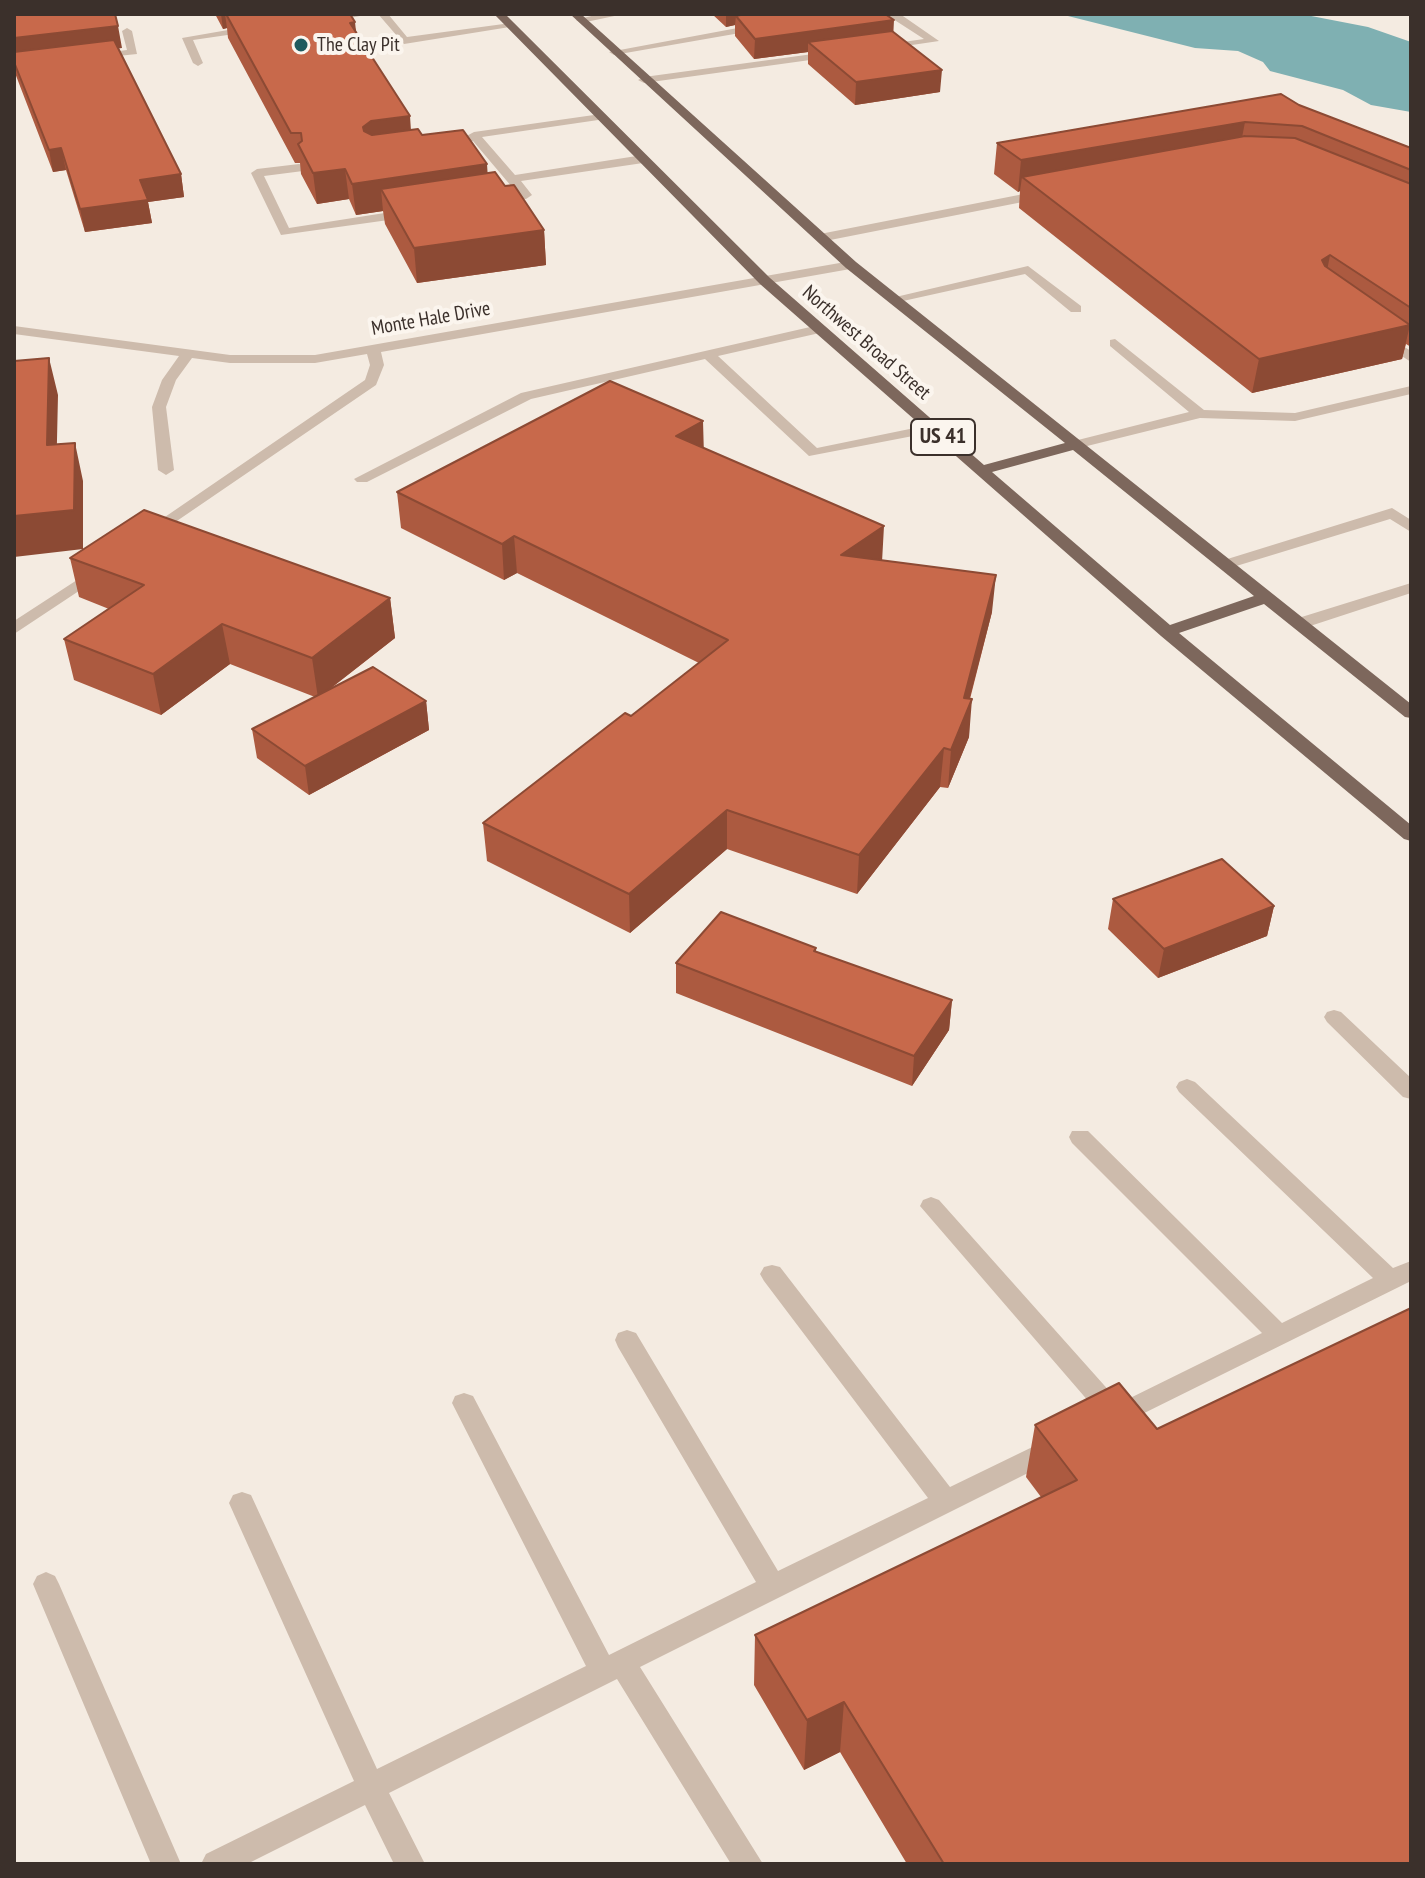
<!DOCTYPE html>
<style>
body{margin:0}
#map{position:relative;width:1425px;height:1878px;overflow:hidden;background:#f4ebe1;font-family:"PT Sans Narrow",sans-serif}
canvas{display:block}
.frame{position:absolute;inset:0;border:16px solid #3b302b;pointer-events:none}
</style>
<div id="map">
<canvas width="1425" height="1878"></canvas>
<div class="frame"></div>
</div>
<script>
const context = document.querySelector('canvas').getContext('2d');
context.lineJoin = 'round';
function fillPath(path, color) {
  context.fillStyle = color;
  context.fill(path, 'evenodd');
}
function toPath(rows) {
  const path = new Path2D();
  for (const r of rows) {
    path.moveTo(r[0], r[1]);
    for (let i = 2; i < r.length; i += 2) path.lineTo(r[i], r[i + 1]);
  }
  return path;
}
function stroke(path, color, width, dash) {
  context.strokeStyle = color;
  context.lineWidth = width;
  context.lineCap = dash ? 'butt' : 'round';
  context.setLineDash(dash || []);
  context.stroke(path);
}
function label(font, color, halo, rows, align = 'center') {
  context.font = font + ' "PT Sans Narrow",sans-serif';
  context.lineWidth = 8;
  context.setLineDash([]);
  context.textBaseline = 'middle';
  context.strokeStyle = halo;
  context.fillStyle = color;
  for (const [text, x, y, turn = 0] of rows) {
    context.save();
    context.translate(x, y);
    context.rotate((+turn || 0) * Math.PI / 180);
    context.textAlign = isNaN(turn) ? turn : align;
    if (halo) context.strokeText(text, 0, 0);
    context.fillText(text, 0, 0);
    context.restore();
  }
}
fillPath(toPath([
 [1060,14,1301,14,1368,27,1411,42,1411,112,1371,105,1343,90,1270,71,1263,62,1238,51,1195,48]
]), '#7fb0b2');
fillPath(toPath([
 [342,14,371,14,327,22,322,19,342,14],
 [378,14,388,14,407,37,511,23,516,26,404,44,378,14],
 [599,14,624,14,581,23,576,20,599,14],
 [879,14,900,14,939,41,878,50,878,46,882,45,924,39,893,19,879,14],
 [759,24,764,27,763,29,614,55,609,52,759,24],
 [251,26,256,29,255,31,193,40,203,63,198,66,193,63,182,38,251,26],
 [127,28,132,31,137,54,89,59,89,55,127,50,122,31,127,28],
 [835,51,840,54,839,56,644,83,638,80,644,77,835,51],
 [601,114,607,117,605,119,482,137,515,175,643,155,649,159,643,163,521,181,532,195,526,199,493,203,493,197,517,193,473,141,467,143,461,139,474,132,601,114],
 [299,164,303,165,303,171,264,176,289,228,410,209,416,213,410,217,281,235,251,173,257,169,299,164],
 [1044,190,1050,194,1048,197,820,242,814,238,820,234,1044,190],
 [851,261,856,262,856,268,381,352,384,365,376,385,149,540,143,538,143,532,365,380,370,365,367,354,315,363,230,363,192,358,176,380,166,407,174,470,166,475,158,470,152,407,162,380,179,356,14,334,14,326,230,355,315,355,851,261],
 [1028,266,1081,306,1081,312,1071,312,1025,274,894,303,887,299,1028,266],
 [819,325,824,326,824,332,718,356,817,448,934,424,941,428,939,431,809,456,705,359,531,399,367,482,357,482,354,479,521,393,819,325],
 [1382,333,1411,351,1411,362,1377,340,1375,337,1382,333],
 [1115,339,1204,410,1295,413,1411,386,1411,394,1295,421,1200,418,1075,449,1070,448,1070,442,1189,412,1110,346,1110,340,1115,339],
 [1392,508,1411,520,1411,532,1390,519,1233,567,1221,567,1219,564,1221,561,1392,508],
 [97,567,105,572,103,575,14,634,14,621,97,567],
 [1411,583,1411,593,1304,628,1298,629,1290,624,1292,620,1411,583],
 [1334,1010,1341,1012,1411,1078,1411,1099,1403,1097,1327,1022,1324,1017,1327,1012,1334,1010],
 [1187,1079,1195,1082,1393,1268,1411,1261,1411,1281,1114,1428,1105,1425,1102,1417,920,1206,923,1200,931,1197,939,1200,1120,1403,1262,1333,1072,1143,1069,1137,1072,1131,1088,1131,1282,1323,1373,1278,1179,1092,1176,1087,1179,1082,1187,1079],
 [772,1265,780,1267,950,1487,1053,1437,1062,1440,1066,1448,1062,1456,640,1667,763,1864,731,1864,617,1679,389,1793,425,1864,394,1864,365,1805,247,1864,201,1864,206,1854,354,1781,229,1503,233,1495,242,1492,251,1495,377,1769,586,1666,452,1403,455,1396,464,1393,473,1396,609,1655,756,1582,618,1347,615,1340,618,1333,627,1330,636,1333,778,1571,928,1498,764,1281,760,1274,764,1267,772,1265],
 [46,1572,55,1576,59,1584,181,1864,151,1864,33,1584,37,1576,46,1572]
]), '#cdbbac');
fillPath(toPath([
 [494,14,505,14,770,278,984,465,1065,443,846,268,570,14,581,14,856,262,1411,704,1411,718,1405,717,1264,604,1179,633,1411,825,1411,841,1404,839,1161,636,760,284,494,14],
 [1073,450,1254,596,1170,625,992,472,1073,450]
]), '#7d675c');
fillPath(toPath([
 [14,14,122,48,118,48,181,174,184,197,148,202,152,223,85,232,66,170,53,172,15,73],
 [215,14,350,14,357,33,411,130,488,173,505,186,544,230,546,265,417,283,385,224,383,211,356,215,349,199,317,204,301,174,300,163,295,163,228,38,227,28,223,29],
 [712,14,885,14,893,32,940,92,855,105,808,64,808,52,754,59,735,36,735,25,726,27],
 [1299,105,1411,148,1411,347,1406,344,1402,359,1252,393,1019,208,1020,191,1018,192,994,174,997,143],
 [703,421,703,448,882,560,992,612,970,699,969,737,948,788,940,787,857,894,727,849,630,933,487,861,483,823,631,716,699,663,517,573,504,580,401,528,397,492],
 [70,558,390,598,395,638,330,689,426,701,429,730,309,795,257,758,252,729,315,697,230,664,161,715,74,680,64,639,109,609,79,597],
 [1113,899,1274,906,1267,936,1158,978,1108,929],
 [816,948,816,952,952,1000,949,1030,912,1086,676,993,676,963],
 [1035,1425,1411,1864,907,1864,840,1752,804,1770,754,1685,755,1635,1041,1497,1026,1477]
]), '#ac5a40');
fillPath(toPath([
 [221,14,225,14,227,28,223,29],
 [726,14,796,14,736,16,735,25,726,27],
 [894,20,893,40,808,42,808,52,754,59,755,39],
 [355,22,358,50,350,23],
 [118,26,122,48,14,61,14,38],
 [942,70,940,92,855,105,856,82],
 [410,116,412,146,375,151,363,127,371,121],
 [1245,122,1239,153,1022,177,1020,191,1018,192,1021,160],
 [61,148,66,170,53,172,49,150],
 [487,164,489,194,381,189,383,211,356,215,352,184],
 [345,169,349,199,317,204,313,173],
 [181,174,184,197,148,202,152,223,85,232,80,209,140,180],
 [544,230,546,265,417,283,414,248],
 [1330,255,1324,287,1322,260],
 [1410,325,1402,359,1252,393,1259,359],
 [49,358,58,395,56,484,47,445],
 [703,421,704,456,676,436],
 [75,443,83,481,83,549,14,557,14,516],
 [884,526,882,562,841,555],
 [514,536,517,573,504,580,502,544],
 [996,575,992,612,965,716,972,699,969,737,948,788,951,750],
 [390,598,395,638,318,698,312,658],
 [222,624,230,664,161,715,153,674],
 [426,701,429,730,309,795,305,766],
 [944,748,940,787,857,894,859,855],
 [727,810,727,849,630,933,629,894],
 [1274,906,1267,936,1158,978,1164,949],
 [952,1000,949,1030,912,1086,914,1056],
 [844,1702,840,1752,804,1770,807,1720]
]), '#8c4a34');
const building = toPath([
 [14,14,115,14,118,26,14,38,14,14],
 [226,14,350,14,355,22,350,23,410,116,371,121,363,127,364,131,372,135,418,129,422,135,463,130,487,164,352,184,345,169,313,173,298,144,302,141,301,133,291,133,226,14],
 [745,14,885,14,894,20,755,39,736,16,745,14],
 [892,31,942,70,856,82,808,42,892,31],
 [114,40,181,174,140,180,148,200,80,209,61,148,49,150,14,62,14,52,114,40],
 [1281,94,1299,105,1411,148,1411,170,1302,126,1245,122,1021,160,997,143,1281,94],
 [1245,136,1295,138,1411,184,1411,308,1330,255,1322,260,1325,266,1410,325,1259,359,1022,177,1245,136],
 [495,172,505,186,514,185,544,230,414,248,381,189,495,172],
 [49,358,47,445,75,443,74,510,14,516,14,361,49,358],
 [610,381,703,421,676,436,884,526,841,555,996,575,964,698,972,699,951,750,944,748,859,855,727,810,629,894,483,823,625,713,631,716,728,640,514,536,502,544,397,492,610,381],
 [144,510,390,598,312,658,222,624,153,674,64,639,144,585,70,558,144,510],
 [373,667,426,701,305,766,252,729,373,667],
 [1222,859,1274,906,1164,949,1113,899,1222,859],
 [721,912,816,948,814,951,952,1000,914,1056,676,963,721,912],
 [1411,1308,1411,1864,944,1864,844,1702,807,1720,755,1635,1077,1480,1035,1425,1119,1383,1157,1429,1411,1308]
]);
fillPath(building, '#c8694b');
stroke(building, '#8c4a34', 2);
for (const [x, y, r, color] of [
 [301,45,8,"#1f5a5e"]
]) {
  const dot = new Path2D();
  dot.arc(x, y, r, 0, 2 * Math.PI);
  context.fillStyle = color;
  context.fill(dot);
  stroke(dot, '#fbf5ee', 3);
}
label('20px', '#3b302b', '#fbf5ee', [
 ["The Clay Pit",317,45]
], 'left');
label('20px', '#3b302b', '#fbf5ee', [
 ["Monte Hale Drive",431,319,-10],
 ["Northwest Broad Street",866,343,41]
]);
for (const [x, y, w] of [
 [943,437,64]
]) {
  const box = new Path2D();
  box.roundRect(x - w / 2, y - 18, w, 36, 6);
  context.fillStyle = '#fbf5ee';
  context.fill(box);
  stroke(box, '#3b302b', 2);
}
label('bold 22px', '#3b302b', null, [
 ["US 41",943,437]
]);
</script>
